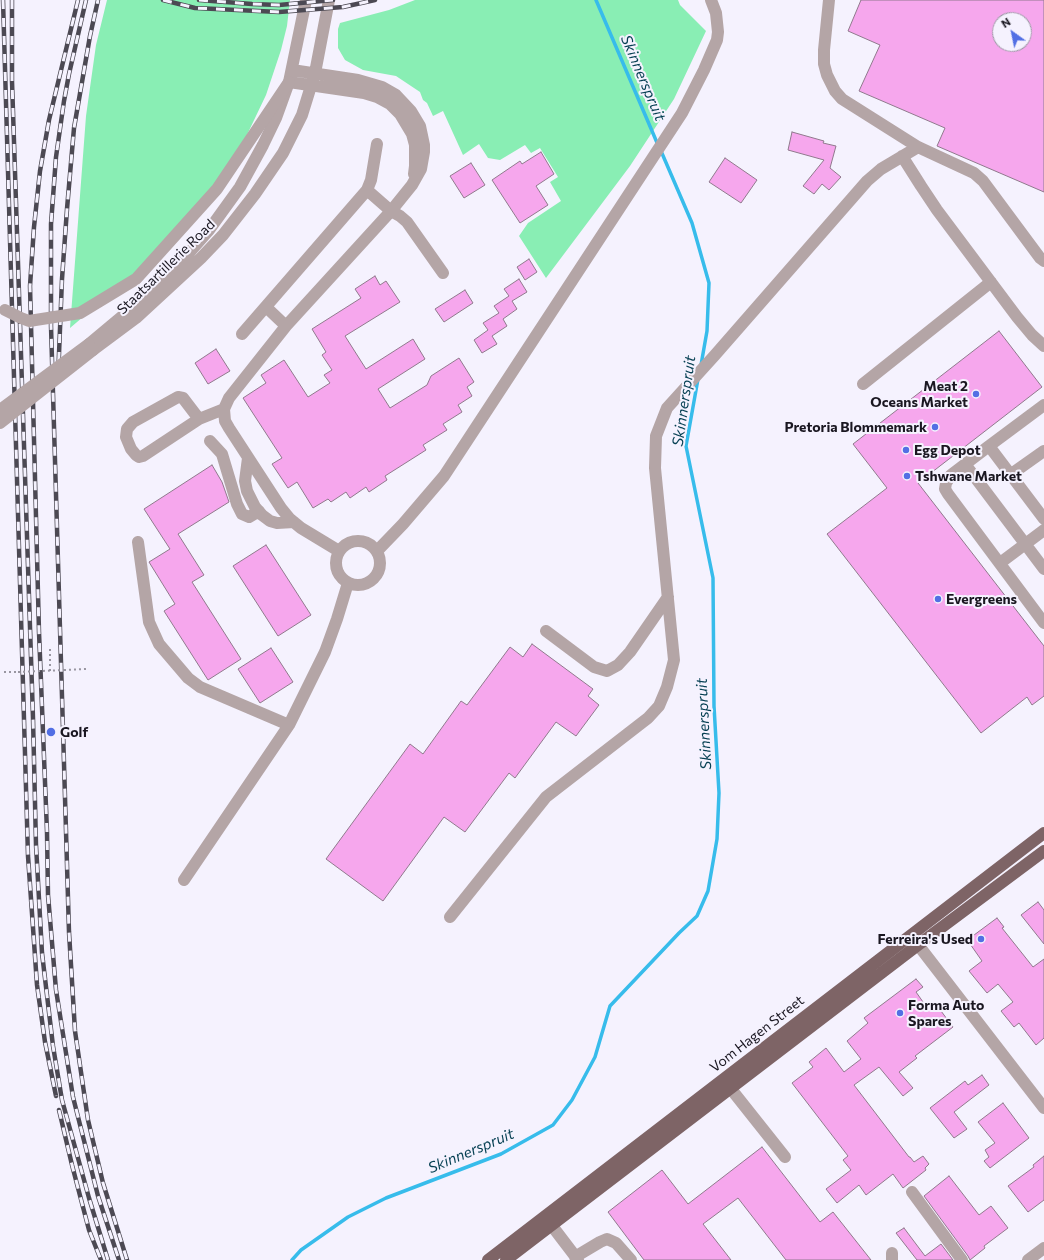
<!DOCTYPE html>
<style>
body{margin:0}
#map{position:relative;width:1044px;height:1260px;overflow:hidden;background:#f5f2fe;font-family:Commissioner,sans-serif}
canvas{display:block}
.north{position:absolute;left:992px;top:12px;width:40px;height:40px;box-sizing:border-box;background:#f5f2fe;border:1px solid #9d9aa6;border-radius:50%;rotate:327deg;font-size:11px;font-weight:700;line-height:16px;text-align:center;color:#1a1721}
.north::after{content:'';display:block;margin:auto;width:14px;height:18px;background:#526fe4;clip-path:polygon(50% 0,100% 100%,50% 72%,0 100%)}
</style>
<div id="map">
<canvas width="1044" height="1260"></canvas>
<div class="north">N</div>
</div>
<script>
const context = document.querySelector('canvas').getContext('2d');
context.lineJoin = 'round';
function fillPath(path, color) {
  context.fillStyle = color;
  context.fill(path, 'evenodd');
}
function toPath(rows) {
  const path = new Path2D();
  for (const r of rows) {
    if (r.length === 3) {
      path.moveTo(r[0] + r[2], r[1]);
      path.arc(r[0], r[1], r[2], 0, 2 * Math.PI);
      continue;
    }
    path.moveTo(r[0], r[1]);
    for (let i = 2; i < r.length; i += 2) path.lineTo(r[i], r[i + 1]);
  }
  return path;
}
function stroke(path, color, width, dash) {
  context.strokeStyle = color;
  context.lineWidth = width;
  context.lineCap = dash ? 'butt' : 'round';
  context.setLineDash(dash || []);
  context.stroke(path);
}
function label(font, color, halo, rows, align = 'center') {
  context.font = font + ' Commissioner,sans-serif';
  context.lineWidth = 4;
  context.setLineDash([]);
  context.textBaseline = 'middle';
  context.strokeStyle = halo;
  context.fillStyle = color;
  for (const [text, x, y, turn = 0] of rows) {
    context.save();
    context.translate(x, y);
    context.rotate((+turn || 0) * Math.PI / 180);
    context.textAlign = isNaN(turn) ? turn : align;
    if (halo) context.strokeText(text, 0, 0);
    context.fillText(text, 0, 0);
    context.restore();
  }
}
fillPath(toPath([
 [107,0,290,0,287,26,281,50,266,95,245,139,218,180,136,272,70,328,86,116,96,45],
 [415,0,678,0,680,5,706,31,674,99,630,166,546,278,519,236,528,223,561,201,550,182,558,177,540,148,531,153,525,145,500,160,488,158,479,144,463,155,443,111,433,116,427,103,423,100,420,92,396,76,363,70,345,60,338,48,338,29,340,23,389,10]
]), '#89eeb4');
stroke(toPath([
 [596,0,658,145],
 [661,151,692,223,709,283,707,331,701,365],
 [292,1260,301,1250,348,1217,386,1198,501,1154,553,1125,572,1100,595,1057,610,1006,679,933,697,916,708,891,717,839,719,793,714,706,713,578,686,446,698,379]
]), '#37bceb', 3.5);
const building = toPath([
 [861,0,1044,0,1044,192,937,146,945,128,859,91,880,45,848,31,861,0],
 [1000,20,1024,20,1024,44,1000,44,1000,20],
 [792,132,824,141,823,143,836,146,830,168,841,177,829,190,822,184,814,194,803,186,824,160,788,150,792,132],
 [541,152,554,174,536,186,548,205,520,223,492,180,520,161,522,164,541,152],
 [725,158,757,180,741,203,709,182,725,158],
 [471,163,485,185,464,198,450,176,471,163],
 [529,259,537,272,525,280,517,267,529,259],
 [375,276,380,285,386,281,400,302,345,336,366,369,413,339,425,359,378,389,390,408,427,385,431,376,459,358,474,382,467,387,472,396,458,405,462,412,443,424,447,430,423,445,426,450,385,476,387,480,369,492,366,487,350,498,346,492,331,502,328,499,313,508,297,482,288,488,272,464,282,458,243,398,266,383,261,375,284,360,308,397,330,383,324,375,332,370,322,355,326,352,312,329,361,298,355,289,375,276],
 [519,279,527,292,512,301,517,309,503,319,507,326,492,336,497,344,482,353,474,340,488,330,483,323,499,313,494,306,509,296,504,289,519,279],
 [465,290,473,303,444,322,435,309,465,290],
 [999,331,1042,387,918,483,1044,646,1044,696,1032,705,1027,697,981,733,827,534,887,488,853,444,999,331],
 [216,349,230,371,208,384,195,363,216,349],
 [212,465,222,482,229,502,178,534,204,575,192,582,241,659,208,680,164,611,175,604,149,562,170,549,144,509,212,465],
 [266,545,311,615,278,636,233,566,266,545],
 [532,644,593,689,588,696,599,705,576,736,556,722,515,778,509,773,465,832,444,817,383,901,326,859,410,744,423,754,461,701,467,705,510,647,523,657,532,644],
 [271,648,293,682,260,703,238,669,271,648],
 [1038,902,1044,910,1044,944,1021,915,1038,902],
 [997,918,1004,927,1002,928,1033,967,1044,959,1044,1038,1036,1045,1019,1023,1014,1027,1001,1011,1013,1002,998,984,987,993,969,971,982,961,968,941,971,939,970,938,997,918],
 [916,979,923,987,916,992,928,1009,935,1003,953,1027,915,1056,917,1058,899,1072,913,1088,903,1096,879,1067,854,1085,909,1157,910,1157,914,1162,923,1156,929,1164,925,1168,926,1170,903,1188,893,1174,866,1195,859,1185,837,1203,826,1189,851,1170,843,1160,848,1156,792,1083,813,1067,809,1062,826,1048,844,1072,861,1059,847,1041,868,1023,864,1018,916,979],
 [982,1075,989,1085,954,1112,967,1129,954,1138,930,1108,965,1081,968,1085,982,1075],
 [1003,1103,1029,1138,990,1168,984,1161,989,1157,985,1150,995,1143,978,1122,1003,1103],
 [762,1147,820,1222,833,1212,871,1260,786,1260,738,1198,703,1224,731,1260,644,1260,608,1212,662,1170,688,1204,762,1147],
 [1044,1156,1044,1200,1028,1212,1008,1186,1034,1167,1033,1165,1044,1156],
 [949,1176,979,1215,991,1206,1008,1228,984,1246,985,1248,970,1260,968,1256,924,1196,949,1176],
 [904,1228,925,1256,941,1244,953,1260,917,1260,896,1233,904,1228]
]);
fillPath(building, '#f6a7ed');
stroke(building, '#90798d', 1);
stroke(toPath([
 [50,649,50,671],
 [64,670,86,669],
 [4,672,18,672]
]), '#9996a1', 2, [2, 3]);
stroke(toPath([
 [829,0,824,50,824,64,827,75,835,91,842,99,918,147,974,173,983,181,1040,258,1044,261],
 [292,70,358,80,382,87,396,95,411,111,420,126,424,145,424,152,421,169,412,185,391,211,286,326,229,398,224,409,225,421,229,428,281,508,290,519,301,528,339,551],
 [289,82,364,93,377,97,390,104,400,114,412,134,415,145,415,166,414,174],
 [902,156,921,186,937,210,1017,317,1032,335,1044,346],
 [367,190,391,211,400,216,407,222,443,273],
 [266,307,286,326],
 [242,334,367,190,371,180,377,144],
 [89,344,156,288,180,263,209,230,240,187,263,145,276,118,289,82,306,0],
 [93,350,136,318,201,258,223,235,255,194,283,153,302,115,315,73,329,0],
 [863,384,991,282],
 [1044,405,989,446,1044,519],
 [199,419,183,398,178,397,133,422,127,429,126,437,131,449,136,455,139,457,143,456,199,419,224,409],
 [210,441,222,454,237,504,242,514,249,517,259,511],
 [989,446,951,475,946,483,945,489,948,494,1044,623],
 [248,458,245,481,247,491,255,507,262,515,270,521,277,523,294,522],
 [965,464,1044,569],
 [1010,475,1044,451],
 [358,563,22],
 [138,542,149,622,159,644,188,678,200,687,289,725],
 [377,551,403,524,444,476,682,113,704,70,717,40,718,32,716,13,711,0],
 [1000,563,1044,530],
 [546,631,594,667,607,671,618,665,630,652,668,597],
 [184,880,289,725,325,652,337,619,348,583],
 [450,917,546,797,648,718,659,706,667,687,674,660,655,468,656,436,667,408,715,355,867,181,881,169,918,147],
 [912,937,1044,1108],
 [731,1089,785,1157],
 [912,1192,962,1260],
 [546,1218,578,1260],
 [575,1257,600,1242,607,1239,616,1243,631,1260],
 [892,1260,892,1253],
 [1028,1260,1044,1248]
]), '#b4a5a6', 12);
stroke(toPath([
 [488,1260,1044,833],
 [506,1260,918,945,1044,851]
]), '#7e6466', 12);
const rail = toPath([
 [3,0,28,856,37,985,45,1042,56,1096],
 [12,0,12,81,33,718,36,845,42,953,53,1046,62,1100,89,1198,108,1260],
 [78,0,49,120,40,171,34,227,30,286,39,632,47,832,48,895,56,990,73,1097,98,1196,119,1260],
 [86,0,69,74,64,101,56,157,51,224,51,326,69,932,75,1031,88,1120,103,1183,127,1260],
 [163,0,195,8,279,12,343,7,375,0],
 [199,0,252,4,279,5,333,0],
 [58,379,62,279,67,209,74,128,90,36,98,0],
 [59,1110,72,1165,89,1230,101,1260]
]);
stroke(rail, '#4c4953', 4.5);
stroke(rail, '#f5f2fe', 3, [9]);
stroke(toPath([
 [18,672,64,670]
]), '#9996a1', 2, [2, 3]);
stroke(toPath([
 [5,310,21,318,29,321,80,313,136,279,217,189,289,82],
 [0,410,89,344],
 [0,423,93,350]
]), '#b4a5a6', 12);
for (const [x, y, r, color] of [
 [976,394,4,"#526fe4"],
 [935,427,4,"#526fe4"],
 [906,450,4,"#526fe4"],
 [907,476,4,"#526fe4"],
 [938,599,4,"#526fe4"],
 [51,732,5,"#526fe4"],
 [981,939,4,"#526fe4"],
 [900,1013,4,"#526fe4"]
]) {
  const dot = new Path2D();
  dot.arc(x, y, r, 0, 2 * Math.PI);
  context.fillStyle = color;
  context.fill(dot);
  stroke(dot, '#f5f2fe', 1.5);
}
label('14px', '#1a1721', '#f5f2fe', [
 ["Staatsartillerie Road",166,267,-44],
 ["Vom Hagen Street",757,1034,-38]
]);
label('bold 14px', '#1a1721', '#f5f2fe', [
 ["Meat 2",968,386,"right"],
 ["Oceans Market",968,402,"right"],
 ["Pretoria Blommemark",927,427,"right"],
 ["Egg Depot",914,450],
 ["Tshwane Market",915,476],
 ["Evergreens",946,599],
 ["Golf",60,732],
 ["Ferreira's Used",973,939,"right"],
 ["Forma Auto",908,1005],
 ["Spares",908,1021]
], 'left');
label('italic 15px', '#053f52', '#f5f2fe', [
 ["Skinnerspruit",643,78,67],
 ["Skinnerspruit",684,401,-82],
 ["Skinnerspruit",704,724,-93],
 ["Skinnerspruit",471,1151,-23]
]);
</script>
